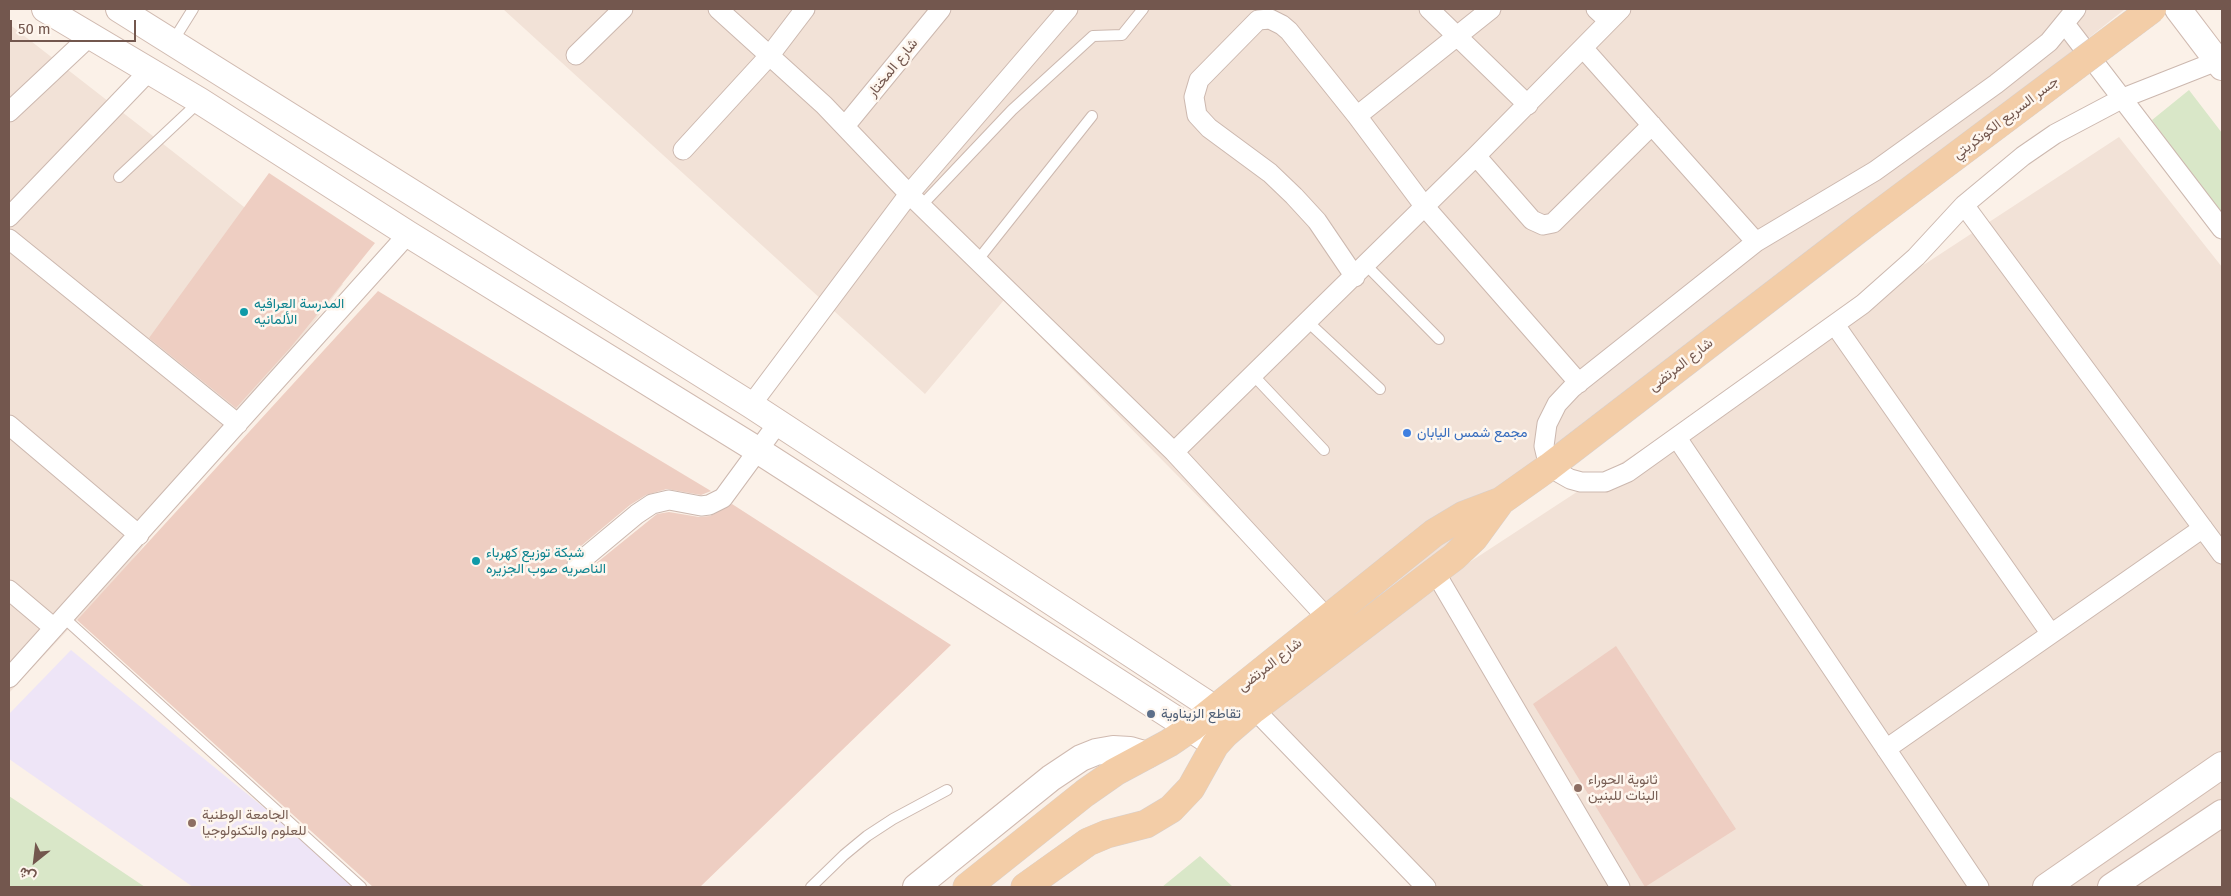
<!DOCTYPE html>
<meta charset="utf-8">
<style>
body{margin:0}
#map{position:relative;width:2231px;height:896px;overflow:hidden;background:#fbf1e8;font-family:"Fira Sans",Vazirmatn,sans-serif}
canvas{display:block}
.frame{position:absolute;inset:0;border:10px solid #73574e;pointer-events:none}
.north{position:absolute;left:10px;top:836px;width:50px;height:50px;-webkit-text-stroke:4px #fef6ee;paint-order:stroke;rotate:209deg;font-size:14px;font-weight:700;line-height:20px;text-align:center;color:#73574e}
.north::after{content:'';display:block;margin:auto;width:18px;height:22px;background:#73574e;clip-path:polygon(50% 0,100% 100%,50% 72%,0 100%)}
.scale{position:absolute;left:10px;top:20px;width:126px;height:22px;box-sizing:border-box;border:2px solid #73574e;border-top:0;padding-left:6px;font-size:15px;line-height:18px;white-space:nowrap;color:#73574e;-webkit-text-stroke:4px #fef6ee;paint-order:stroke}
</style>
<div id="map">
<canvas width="2231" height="896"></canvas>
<div class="frame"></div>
<div class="north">ش</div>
<div class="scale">50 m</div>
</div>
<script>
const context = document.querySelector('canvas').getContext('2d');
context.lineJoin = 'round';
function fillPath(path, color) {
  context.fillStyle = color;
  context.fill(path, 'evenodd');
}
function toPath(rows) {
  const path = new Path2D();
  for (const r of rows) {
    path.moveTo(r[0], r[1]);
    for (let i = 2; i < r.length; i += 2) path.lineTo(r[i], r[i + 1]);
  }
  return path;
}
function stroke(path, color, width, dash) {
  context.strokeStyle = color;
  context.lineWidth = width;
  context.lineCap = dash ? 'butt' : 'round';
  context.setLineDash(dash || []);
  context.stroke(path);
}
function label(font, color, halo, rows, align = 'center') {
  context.font = font + ' "Fira Sans",Vazirmatn,sans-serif';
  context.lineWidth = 5;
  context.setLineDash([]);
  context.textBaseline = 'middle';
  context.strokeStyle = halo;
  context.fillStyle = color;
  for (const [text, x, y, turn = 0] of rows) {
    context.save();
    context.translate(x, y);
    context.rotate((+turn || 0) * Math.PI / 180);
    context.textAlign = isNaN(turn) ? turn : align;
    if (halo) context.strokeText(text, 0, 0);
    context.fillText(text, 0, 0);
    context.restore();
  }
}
fillPath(toPath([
 [503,9,2125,9,1338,638,1004,300,925,394],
 [9,24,343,284,131,562,9,693],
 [2119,137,2222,267,2222,887,1414,887,1256,702]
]), '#f2e2d7');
fillPath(toPath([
 [71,650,361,887,193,887,9,759,9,714]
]), '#eee5f7');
fillPath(toPath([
 [2189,90,2222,133,2222,216,2152,120],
 [9,796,145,887,9,887],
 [1200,856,1233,887,1162,887]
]), '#d9e7c8');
fillPath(toPath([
 [269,173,375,243,291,347,236,408,149,338],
 [378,291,711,491,701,495,667,489,646,495,630,505,569,556,566,566,573,574,578,575,584,573,657,514,669,512,699,517,710,516,732,504,951,645,700,887,373,887,77,620],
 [1616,646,1736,829,1645,887,1533,704]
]), '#eecec2');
const lane = toPath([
 [173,41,193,9],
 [119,177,199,102],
 [921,206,1012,110,1093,36,1122,35,1143,9],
 [977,261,1092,116],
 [1366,265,1439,339],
 [1308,322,1380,389],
 [1254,376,1324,450],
 [63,617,361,887],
 [811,887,844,855,867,836,893,819,947,790]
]);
const street = toPath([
 [718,9,824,105,909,194,1174,452,1328,619],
 [1429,9,1528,105],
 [1596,9,1609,21],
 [2076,9,2049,42,1996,84,1875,171,1756,242,1572,388,1557,404,1547,424,1544,446,1549,467,1570,479,1581,482,1605,482,1628,472,1863,304,1916,257,1964,205,2023,156,2055,134,2123,98,2217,61],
 [2065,24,2222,229],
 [1583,48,1756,242],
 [576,55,623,9],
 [9,112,90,36],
 [1357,116,1491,9],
 [845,126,941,9],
 [683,150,770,55,805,9],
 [1476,156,1532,220,1543,225,1553,223,1652,125],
 [1964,205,2222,554],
 [9,217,149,71],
 [9,239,238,424],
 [1355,277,1317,221,1294,196,1270,173,1209,128,1197,115,1194,97,1199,80,1258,20,1270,19,1282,25,1289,31,1357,116,1425,207,1579,383],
 [1835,325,2051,634],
 [751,405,909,194,1068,9],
 [9,425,139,535],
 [1677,438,1979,887],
 [1174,452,1476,156,1621,9],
 [577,564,637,514,652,504,669,500,701,506,709,505,723,498,778,423],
 [1435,572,1620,887],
 [9,590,54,628],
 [9,678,408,234],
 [1254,709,1426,887],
 [1886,749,2203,528]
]);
const secondary = toPath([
 [45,9,200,101,408,234,759,451,1208,740],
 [119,9,751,405,1232,720],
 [2178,9,2222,67],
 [916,887,1051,778,1081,758,1096,752,1113,749,1130,750,1147,755],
 [2046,887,2222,765],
 [2111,887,2222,813]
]);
const primary = toPath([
 [967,887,1085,793,1115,772,1169,743,1191,728,1434,533,1464,515,1501,501,1549,467,1860,228],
 [1025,887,1088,842,1107,834,1146,824,1171,809,1191,788,1215,745,1225,734,1254,709,1454,557,1474,538,1501,501]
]);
stroke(lane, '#ccb8af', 12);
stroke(street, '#ccb8af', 21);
stroke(secondary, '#d0bab0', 28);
stroke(primary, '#d8d0cd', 29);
stroke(lane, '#fff', 10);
stroke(street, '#fff', 19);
stroke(secondary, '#fff', 26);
stroke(primary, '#f3cda7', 28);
const primaryBridge = toPath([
 [1860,228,2152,9]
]);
stroke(primaryBridge, '#d8d0cd', 29, []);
stroke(primaryBridge, '#f3cda7', 28);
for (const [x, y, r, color] of [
 [244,312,5,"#0f9aa8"],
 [1407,433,5,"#3f7fe0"],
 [476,561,5,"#0f9aa8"],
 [1151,714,5,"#5c6f8a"],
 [1578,788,5,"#8d6e63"],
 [192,823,5,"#8d6e63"]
]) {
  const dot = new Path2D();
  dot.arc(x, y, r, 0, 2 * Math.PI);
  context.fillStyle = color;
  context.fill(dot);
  stroke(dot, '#fef6ee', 2);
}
label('14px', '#73574e', '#fef6ee', [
 ["شارع المختار",893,68,-51],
 ["جسر السريع الكونكريتي",2006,118,-37],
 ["شارع المرتضى",1681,365,-38],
 ["شارع المرتضى",1270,665,-38]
]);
label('14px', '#0d838f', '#fef6ee', [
 ["المدرسة العراقيه",254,304],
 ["الألمانيه",254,320],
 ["شبكة توزيع كهرباء",486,553],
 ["الناصريه صوب الجزيره",486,569]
], 'left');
label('14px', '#366cbe', '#fef6ee', [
 ["مجمع شمس اليابان",1417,433]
], 'left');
label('14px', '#4e5e75', '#fef6ee', [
 ["تقاطع الزيناوية",1161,714]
], 'left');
label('14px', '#785e54', '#fef6ee', [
 ["ثانوية الحوراء",1588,780],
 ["البنات للبنين",1588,796],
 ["الجامعة الوطنية",202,815],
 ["للعلوم والتكنولوجيا",202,831]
], 'left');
</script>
